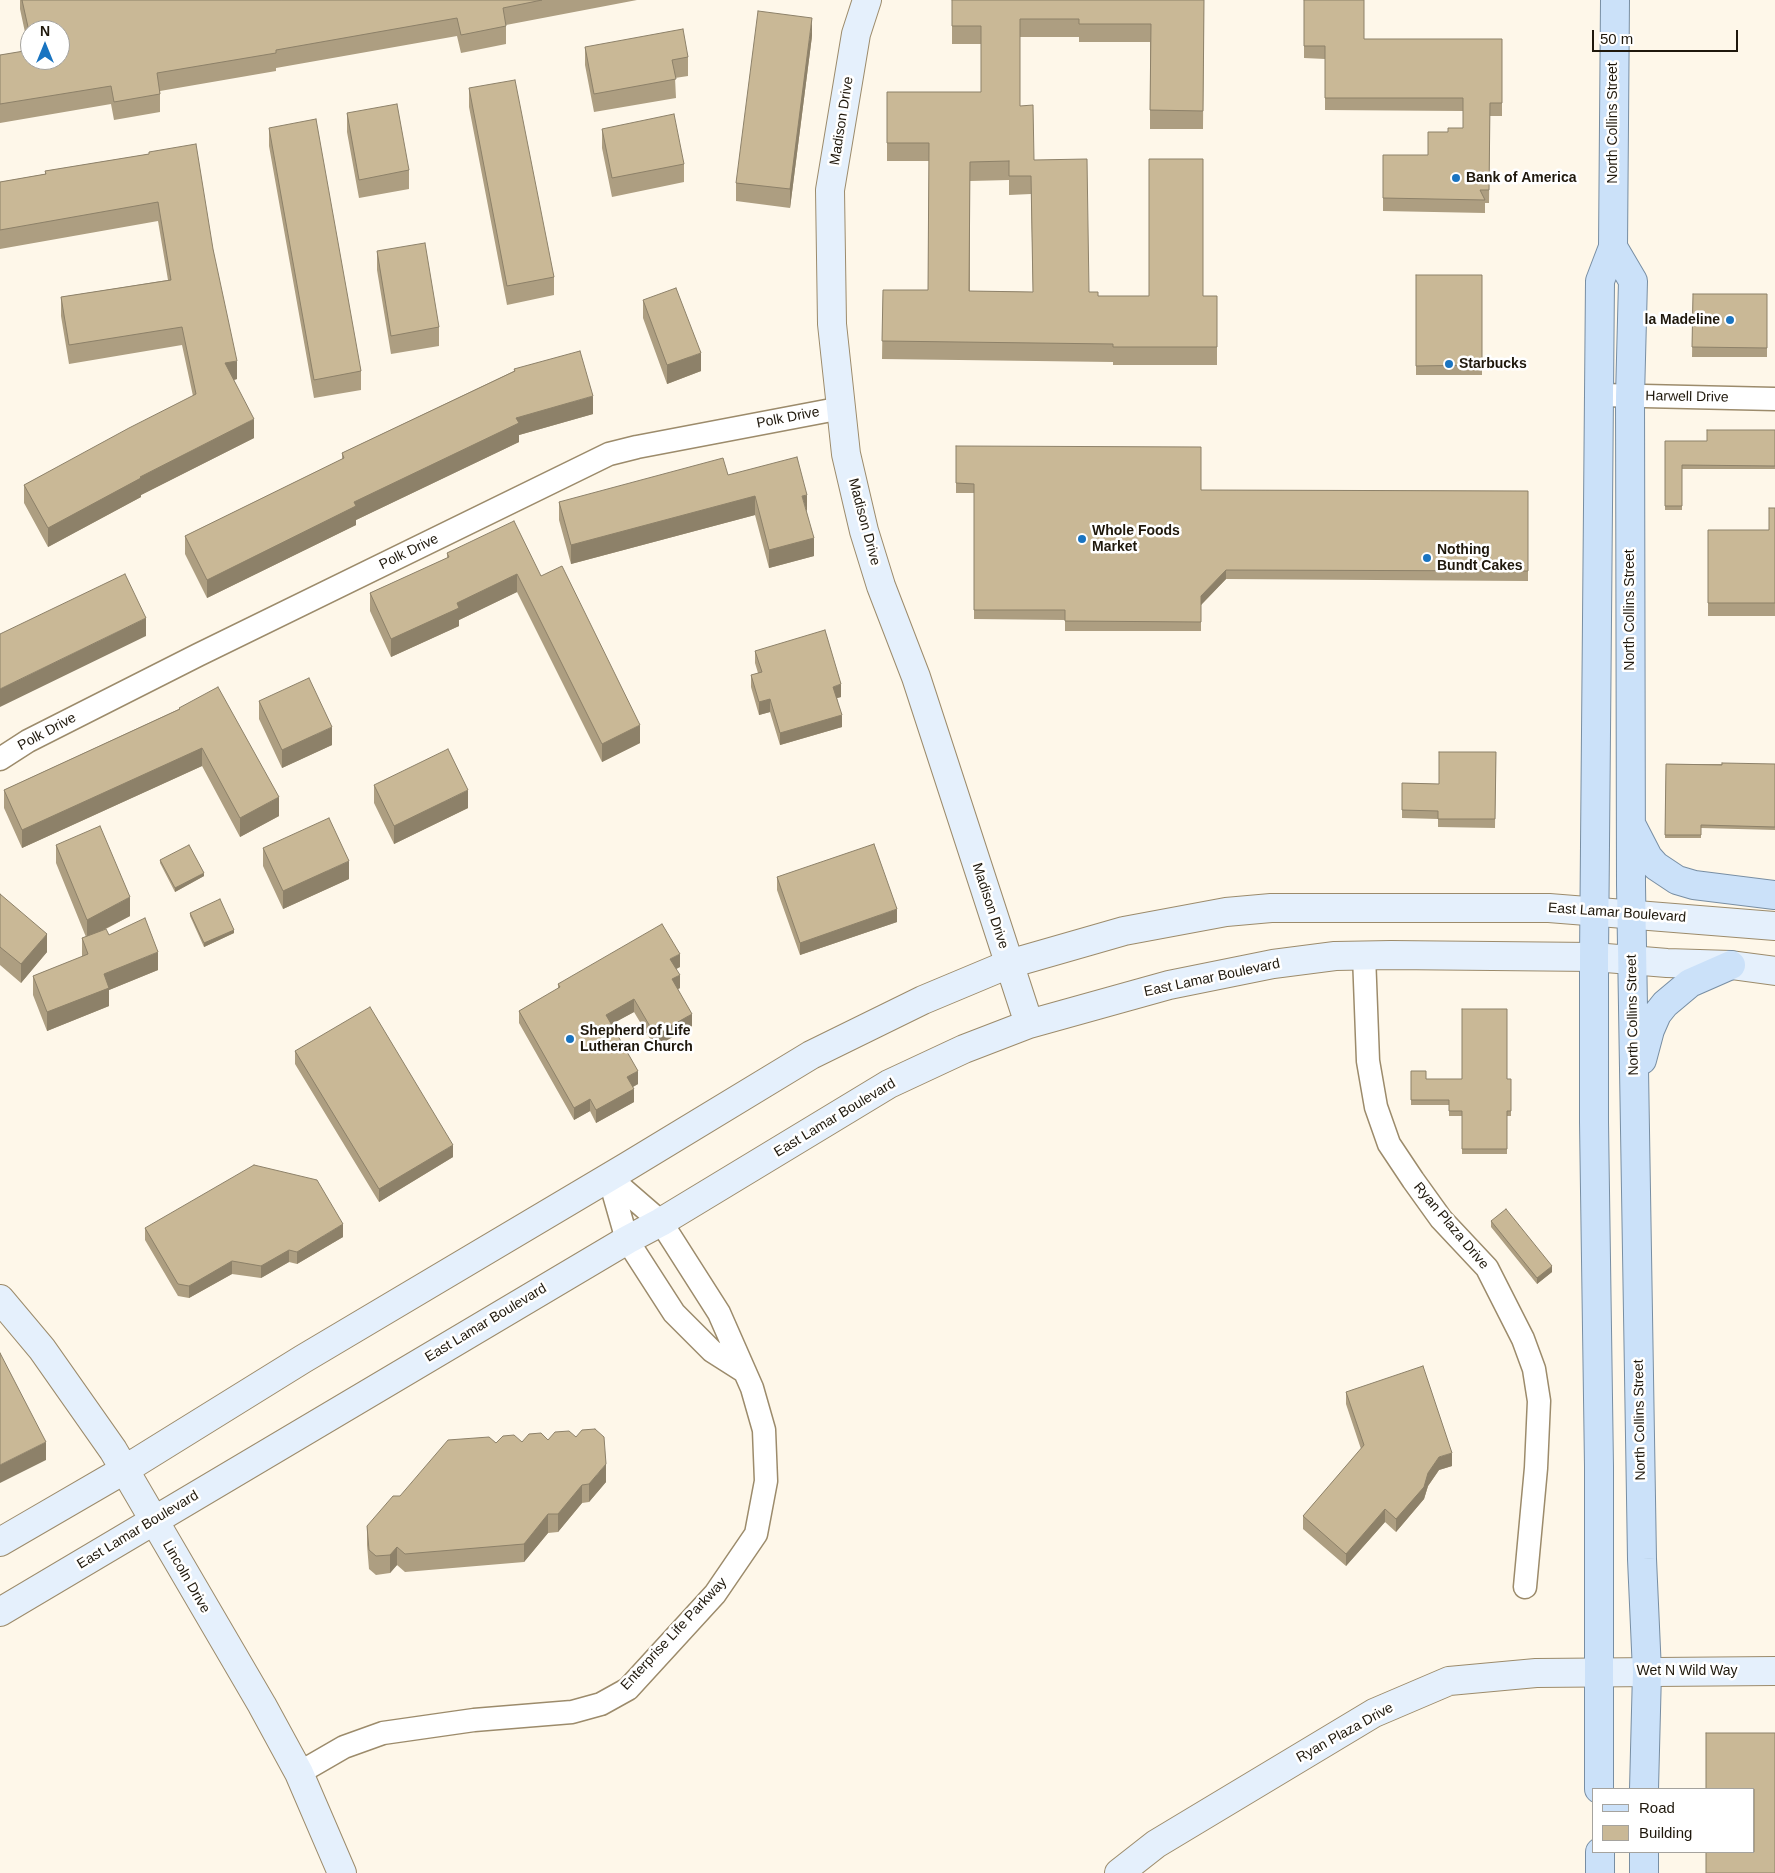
<!DOCTYPE html>
<style>
body{margin:0}
#map{position:relative;width:1775px;height:1873px;overflow:hidden;background:#fef7e9;font-family:Helvetica,sans-serif}
canvas{display:block}
.legend{position:absolute;left:1592px;top:1788px;width:162px;height:65px;box-sizing:border-box;background:#fff;border:1px solid #a5a39e;margin:0;padding:6px 9px;list-style:none;font-size:15px;color:#1f180c}
.legend li{display:flex;align-items:center;gap:10px;height:25px}
.legend b{width:25px;border:1px solid #a5a39e}
.north{position:absolute;left:20px;top:20px;width:50px;height:50px;box-sizing:border-box;background:#fff;border:1px solid #a5a39e;border-radius:50%;rotate:0deg;font-size:14px;font-weight:700;line-height:20px;text-align:center;color:#1f180c}
.north::after{content:'';display:block;margin:auto;width:18px;height:22px;background:#1974c1;clip-path:polygon(50% 0,100% 100%,50% 72%,0 100%)}
.scale{position:absolute;left:1592px;top:30px;width:146px;height:22px;box-sizing:border-box;border:2px solid #1f180c;border-top:0;padding-left:6px;font-size:15px;line-height:18px;white-space:nowrap;color:#1f180c;-webkit-text-stroke:4px #fff;paint-order:stroke}
</style>
<div id="map">
<canvas width="1775" height="1873"></canvas>
<ul class="legend">
<li><b style="height:6px;background:#cbe1f9"></b>Road</li>
<li><b style="height:14px;background:#c9b896"></b>Building</li>
</ul>
<div class="north">N</div>
<div class="scale">50 m</div>
</div>
<script>
const context = document.querySelector('canvas').getContext('2d');
context.lineJoin = 'round';
function toPath(rows) {
  const path = new Path2D();
  for (const r of rows) {
    path.moveTo(r[0], r[1]);
    for (let i = 2; i < r.length; i += 2) path.lineTo(r[i], r[i + 1]);
  }
  return path;
}
function stroke(path, color, width, dash) {
  context.strokeStyle = color;
  context.lineWidth = width;
  context.lineCap = dash ? 'butt' : 'round';
  context.setLineDash(dash || []);
  context.stroke(path);
}
function fillPath(path, color) {
  context.fillStyle = color;
  context.fill(path, 'evenodd');
}
function label(font, color, halo, rows, align = 'center') {
  context.font = font + ' Helvetica,sans-serif';
  context.lineWidth = 5;
  context.setLineDash([]);
  context.textBaseline = 'middle';
  context.strokeStyle = halo;
  context.fillStyle = color;
  for (const [text, x, y, turn = 0] of rows) {
    context.save();
    context.translate(x, y);
    context.rotate((+turn || 0) * Math.PI / 180);
    context.textAlign = isNaN(turn) ? turn : align;
    if (halo) context.strokeText(text, 0, 0);
    context.fillText(text, 0, 0);
    context.restore();
  }
}
const street = toPath([
 [1600,395,1775,399],
 [0,759,28,741,198,655,609,454,637,447,842,408],
 [1364,955,1368,1061,1376,1107,1389,1144,1413,1180,1441,1219,1487,1268,1523,1339,1534,1369,1539,1401,1536,1468,1525,1587],
 [609,1177,627,1240,674,1313,712,1351,745,1372],
 [299,1773,344,1747,383,1733,474,1720,572,1712,601,1704,628,1689,715,1594,756,1534,766,1481,764,1430,752,1388,719,1313,661,1222,609,1177]
]);
const secondary = toPath([
 [867,0,856,34,830,190,832,324,846,454,864,531,881,586,916,677,1029,1024],
 [0,1299,42,1349,113,1450,262,1705,299,1773,342,1873],
 [0,1542,124,1470,303,1359,628,1166,811,1055,923,1000,1009,964,1124,931,1226,912,1271,908,1549,908,1775,926],
 [0,1612,627,1240,661,1222,889,1084,964,1049,1029,1024,1169,985,1273,964,1335,956,1391,955,1594,957,1667,963,1731,965,1775,971],
 [1119,1873,1156,1844,1374,1713,1449,1681,1536,1673,1775,1671]
]);
const primary = toPath([
 [1613,247,1633,281,1630,397,1631,885,1642,1559,1647,1672,1644,1789],
 [1632,826,1648,857,1656,866,1677,880,1694,885,1775,895],
 [1642,1060,1650,1030,1657,1014,1665,1004,1690,983,1731,965],
 [1599,1789,1599,1467,1594,1122,1594,957,1600,281,1613,247,1615,0],
 [1644,1852,1644,1873],
 [1600,1873,1600,1852]
]);
stroke(street, '#9c8b6b', 25);
stroke(secondary, '#9c8b6b', 30);
stroke(primary, '#788ea3', 30);
stroke(street, '#fff', 22);
stroke(secondary, '#e5f0fc', 28);
stroke(primary, '#cbe1f9', 28);
fillPath(toPath([
 [20,0,637,0,506,25,506,44,461,53,457,36,276,68,276,71,160,91,160,112,114,120,111,104,0,123,0,55,29,51,20,9],
 [30,30,60,60,30,60],
 [952,0,1204,0,1203,129,1150,129,1150,42,1079,42,1079,37,1020,37,1020,106,1034,160,1089,292,1098,296,1217,296,1217,365,1113,365,1113,362,882,359,883,290,928,290,929,161,887,161,887,92,981,92,981,44,952,44],
 [1009,180,1009,195,1031,194,1033,292,970,291,970,181],
 [1304,0,1364,39,1502,39,1502,116,1490,116,1489,203,1485,203,1485,213,1383,211,1383,155,1428,155,1448,132,1463,128,1463,111,1325,110,1325,59,1304,58],
 [812,36,790,208,736,201,736,183],
 [585,47,688,57,688,76,675,78,676,98,594,112,585,65],
 [469,88,554,277,554,295,507,305,469,107],
 [347,113,409,170,409,189,359,198,347,132],
 [269,128,361,371,361,390,314,398,269,146],
 [602,129,684,164,684,182,612,197,602,148],
 [149,154,213,249,237,379,234,380,254,438,141,495,141,497,48,547,24,503,24,485,193,396,182,345,69,364,61,316,61,297,168,280,158,221,0,249,0,182,45,174,45,171],
 [377,251,439,327,439,346,391,354,377,270],
 [1416,275,1482,275,1482,375,1416,375],
 [1693,294,1767,294,1767,357,1692,357],
 [643,300,701,371,667,384,643,318],
 [514,369,593,414,519,435,519,442,356,520,356,525,207,598,185,554,185,536,342,459,342,453,514,371],
 [1775,430,1775,469,1682,469,1682,510,1665,510,1665,441,1707,441],
 [956,446,1201,490,1528,491,1528,581,1226,579,1201,605,1201,631,1065,631,1065,620,974,619,974,493,956,493],
 [728,475,807,513,814,556,769,568,755,515,571,564,559,520,559,502],
 [1775,508,1775,616,1708,616,1708,530,1769,530],
 [447,553,541,576,640,743,602,762,517,592,459,620,459,626,391,657,370,611,370,593,447,558],
 [755,651,841,697,837,698,842,727,780,745,770,712,759,715,751,687,751,675,758,673,755,663],
 [259,701,332,745,282,768,259,719],
 [179,708,279,816,240,837,202,766,22,848,4,808,4,790,179,709],
 [1496,752,1495,828,1438,827,1438,819,1402,818,1402,783,1439,784],
 [1666,764,1775,764,1775,830,1701,828,1701,838,1665,838],
 [374,785,468,808,394,844,374,803],
 [56,845,130,916,104,930,109,935,158,970,109,990,109,1006,47,1031,33,995,33,976,82,957,82,938,86,937,56,863],
 [263,848,349,879,283,909,263,866],
 [160,860,204,876,175,892,160,863],
 [777,877,897,922,800,955,777,890],
 [0,894,47,952,21,983,0,965],
 [190,913,234,933,204,947,190,916],
 [680,967,676,969,680,988,678,989,692,1026,655,1047,634,1012,612,1024,638,1084,633,1087,634,1102,596,1123,590,1111,574,1120,519,1023,519,1011,558,989,558,984],
 [295,1051,453,1157,379,1202,295,1064],
 [1411,1071,1426,1079,1511,1079,1511,1116,1507,1116,1507,1154,1462,1154,1462,1116,1449,1116,1449,1105,1411,1105],
 [1491,1221,1552,1272,1537,1284,1491,1227],
 [145,1228,343,1237,297,1264,289,1262,261,1278,232,1274,189,1298,178,1296,145,1240],
 [1346,1392,1452,1466,1439,1470,1428,1486,1424,1499,1396,1532,1385,1522,1346,1566,1303,1529,1303,1516,1361,1449,1346,1404],
 [548,1440,606,1482,589,1502,582,1503,558,1532,548,1533,524,1562,405,1572,397,1565,390,1573,376,1575,369,1569,367,1545,367,1526,400,1496,496,1443]
]), '#ad9e81');
fillPath(toPath([
 [812,18,812,36,790,208,790,189],
 [701,353,701,371,667,384,667,365],
 [237,361,237,379,225,382,225,363],
 [593,396,593,414,519,435,519,442,356,520,356,525,207,598,207,580,354,502,516,418],
 [254,419,254,438,141,495,141,497,48,547,48,528,140,477],
 [807,495,807,513,802,496],
 [755,496,755,515,571,564,571,545],
 [814,538,814,556,769,568,769,550],
 [1226,570,1226,579,1201,605,1201,631,1201,596],
 [517,574,517,592,459,620,459,626,391,657,391,639,457,603],
 [146,618,146,636,0,707,0,689],
 [841,684,841,697,833,699,833,687],
 [770,699,770,712,759,715,759,702],
 [842,715,842,727,780,745,780,733],
 [640,725,640,743,602,762,602,744],
 [332,727,332,745,282,768,282,750],
 [202,748,202,766,22,848,22,830],
 [468,790,468,808,394,844,394,826],
 [279,797,279,816,240,837,240,818],
 [349,861,349,879,283,909,283,891],
 [204,873,204,876,175,892,175,888],
 [130,897,130,916,87,938,87,920],
 [897,909,897,922,800,955,800,943],
 [234,930,234,933,204,947,204,943],
 [47,934,47,952,21,983,21,964],
 [158,952,158,970,109,990,109,1006,47,1031,47,1012,104,974],
 [680,954,680,967,670,972,670,959],
 [680,975,680,988,672,992,672,979],
 [634,999,634,1012,606,1027,606,1015],
 [692,1014,692,1026,655,1047,655,1035],
 [638,1071,638,1084,627,1090,627,1077],
 [634,1089,634,1102,596,1123,596,1110],
 [590,1099,590,1111,574,1120,574,1108],
 [453,1145,453,1157,379,1202,379,1189],
 [343,1224,343,1237,297,1264,297,1252],
 [289,1250,289,1262,261,1278,261,1266],
 [232,1261,232,1274,189,1298,189,1286],
 [1552,1266,1552,1272,1537,1284,1537,1278],
 [46,1442,46,1460,0,1483,0,1465],
 [1452,1453,1452,1466,1439,1470,1428,1486,1424,1499,1396,1532,1396,1519,1428,1473,1439,1457],
 [606,1464,606,1482,589,1502,589,1484],
 [582,1485,582,1503,558,1532,558,1514],
 [1385,1509,1385,1522,1346,1566,1346,1554],
 [548,1514,548,1533,524,1562,524,1544],
 [397,1547,397,1565,390,1573,390,1555]
]), '#8d8169');
const building = toPath([
 [22,0,542,0,503,8,506,26,461,35,457,18,276,50,276,53,157,73,160,94,114,102,111,86,0,104,0,55,30,50,30,60,60,60,60,30,30,30,30,36,22,0],
 [952,0,1204,0,1203,111,1150,110,1151,24,1079,24,1079,19,1020,19,1020,106,1033,105,1034,160,1087,159,1089,292,1098,292,1098,296,1149,296,1149,159,1203,159,1203,296,1217,296,1217,347,1113,347,1113,344,882,341,883,290,928,290,929,143,887,143,887,92,981,92,981,26,952,26,952,0],
 [1009,161,1009,176,1031,176,1033,292,969,291,970,162,1009,161],
 [1304,0,1364,0,1364,39,1502,39,1502,103,1490,103,1489,190,1480,190,1485,200,1383,198,1383,155,1428,155,1428,132,1448,132,1448,128,1463,128,1463,98,1325,98,1325,46,1304,46,1304,0],
 [758,11,812,18,790,189,736,183,758,11],
 [683,29,688,57,672,60,676,79,594,94,585,47,683,29],
 [515,80,554,277,507,286,469,88,515,80],
 [397,104,409,170,359,180,347,113,397,104],
 [674,114,684,164,612,178,602,129,674,114],
 [316,119,361,371,314,380,269,128,316,119],
 [196,144,213,249,237,361,225,363,254,419,140,477,141,478,48,528,24,485,129,428,196,394,182,327,69,345,61,297,171,280,158,202,0,230,0,182,46,174,45,171,149,154,149,152,196,144],
 [425,243,439,327,391,336,377,251,425,243],
 [1416,275,1482,275,1482,365,1416,366,1416,275],
 [676,288,701,353,667,365,643,300,676,288],
 [1693,294,1767,294,1767,348,1692,347,1693,294],
 [580,351,593,396,516,418,519,423,354,502,356,506,207,580,185,536,344,458,342,453,515,371,514,369,580,351],
 [1707,430,1775,430,1775,466,1682,465,1682,506,1665,506,1665,441,1707,441,1707,430],
 [956,446,1201,447,1201,490,1528,491,1528,571,1226,570,1201,596,1201,622,1065,621,1065,610,974,610,974,484,956,483,956,446],
 [797,457,807,495,802,496,814,538,769,550,755,496,571,545,559,502,723,458,728,475,797,457],
 [1769,508,1775,508,1775,603,1708,603,1708,530,1769,530,1769,508],
 [514,521,541,576,562,566,640,725,602,744,517,574,457,603,459,608,391,639,370,593,449,557,447,553,514,521],
 [125,574,146,618,0,689,0,634,125,574],
 [825,630,841,684,833,687,842,715,780,733,770,699,759,702,751,675,762,672,755,651,825,630],
 [309,678,332,727,282,750,259,701,309,678],
 [218,687,279,797,240,818,202,748,22,830,4,790,180,709,179,708,218,687],
 [448,749,468,790,394,826,374,785,448,749],
 [1439,752,1496,752,1495,819,1438,819,1438,811,1402,810,1402,783,1439,784,1439,752],
 [1722,763,1775,764,1775,827,1701,825,1701,835,1665,835,1666,764,1722,765,1722,763],
 [329,818,349,861,283,891,263,848,329,818],
 [100,826,130,897,87,920,56,845,100,826],
 [874,844,897,909,800,943,777,877,874,844],
 [189,845,204,873,175,888,160,860,189,845],
 [0,894,47,934,21,964,0,947,0,894],
 [220,899,234,930,204,943,190,913,220,899],
 [145,918,158,952,104,974,109,988,47,1012,33,976,88,954,82,938,106,929,109,935,145,918],
 [662,924,680,954,670,959,680,975,672,979,692,1014,655,1035,634,999,606,1015,638,1071,627,1077,634,1089,596,1110,590,1099,574,1108,519,1011,560,987,558,984,662,924],
 [370,1007,453,1145,379,1189,295,1051,370,1007],
 [1462,1009,1507,1009,1507,1079,1511,1079,1511,1111,1507,1111,1507,1149,1462,1149,1462,1111,1449,1111,1449,1100,1411,1100,1411,1071,1426,1071,1426,1079,1462,1079,1462,1009],
 [254,1165,317,1180,343,1224,297,1252,289,1250,261,1266,232,1261,189,1286,178,1284,145,1228,254,1165],
 [1506,1209,1552,1266,1537,1278,1491,1221,1506,1209],
 [0,1353,46,1442,0,1465,0,1353],
 [1423,1366,1452,1453,1439,1457,1428,1473,1424,1487,1396,1519,1385,1509,1346,1554,1303,1516,1364,1445,1346,1392,1423,1366],
 [595,1429,604,1437,606,1464,589,1484,582,1485,558,1514,548,1514,524,1544,405,1554,397,1547,390,1555,376,1556,369,1550,367,1526,393,1496,400,1496,448,1440,489,1437,496,1443,503,1436,514,1435,522,1442,529,1434,541,1433,548,1440,555,1432,569,1431,576,1437,582,1430,595,1429],
 [1706,1733,1775,1733,1775,1873,1706,1873,1706,1852,1754,1852,1754,1789,1706,1789,1706,1733]
]);
fillPath(building, '#c9b896');
stroke(building, '#8d8169', 1);
for (const [x, y, r, color] of [
 [1456,178,5,"#1974c1"],
 [1730,320,5,"#1974c1"],
 [1449,364,5,"#1974c1"],
 [1082,539,5,"#1974c1"],
 [1427,558,5,"#1974c1"],
 [570,1039,5,"#1974c1"]
]) {
  const dot = new Path2D();
  dot.arc(x, y, r, 0, 2 * Math.PI);
  context.fillStyle = color;
  context.fill(dot);
  stroke(dot, '#fff', 2);
}
label('14px', '#1f180c', '#fff', [
 ["Madison Drive",842,121,-81],
 ["North Collins Street",1613,123,-90],
 ["Harwell Drive",1687,397,1],
 ["Polk Drive",788,418,-11],
 ["Madison Drive",864,522,75],
 ["Polk Drive",409,552,-26],
 ["North Collins Street",1630,610,-90],
 ["Polk Drive",47,732,-28],
 ["Madison Drive",990,906,72],
 ["East Lamar Boulevard",1617,913,4],
 ["East Lamar Boulevard",1212,978,-12],
 ["North Collins Street",1633,1015,-91],
 ["East Lamar Boulevard",835,1118,-31],
 ["Ryan Plaza Drive",1451,1226,50],
 ["East Lamar Boulevard",486,1323,-31],
 ["North Collins Street",1640,1420,-91],
 ["East Lamar Boulevard",138,1530,-31],
 ["Lincoln Drive",186,1577,60],
 ["Enterprise Life Parkway",674,1634,-47],
 ["Wet N Wild Way",1687,1671],
 ["Ryan Plaza Drive",1345,1733,-29]
]);
label('bold 14px', '#1f180c', '#fff', [
 ["Bank of America",1466,178],
 ["la Madeline",1720,320,"right"],
 ["Starbucks",1459,364],
 ["Whole Foods",1092,531],
 ["Market",1092,547],
 ["Nothing",1437,550],
 ["Bundt Cakes",1437,566],
 ["Shepherd of Life",580,1031],
 ["Lutheran Church",580,1047]
], 'left');
</script>
